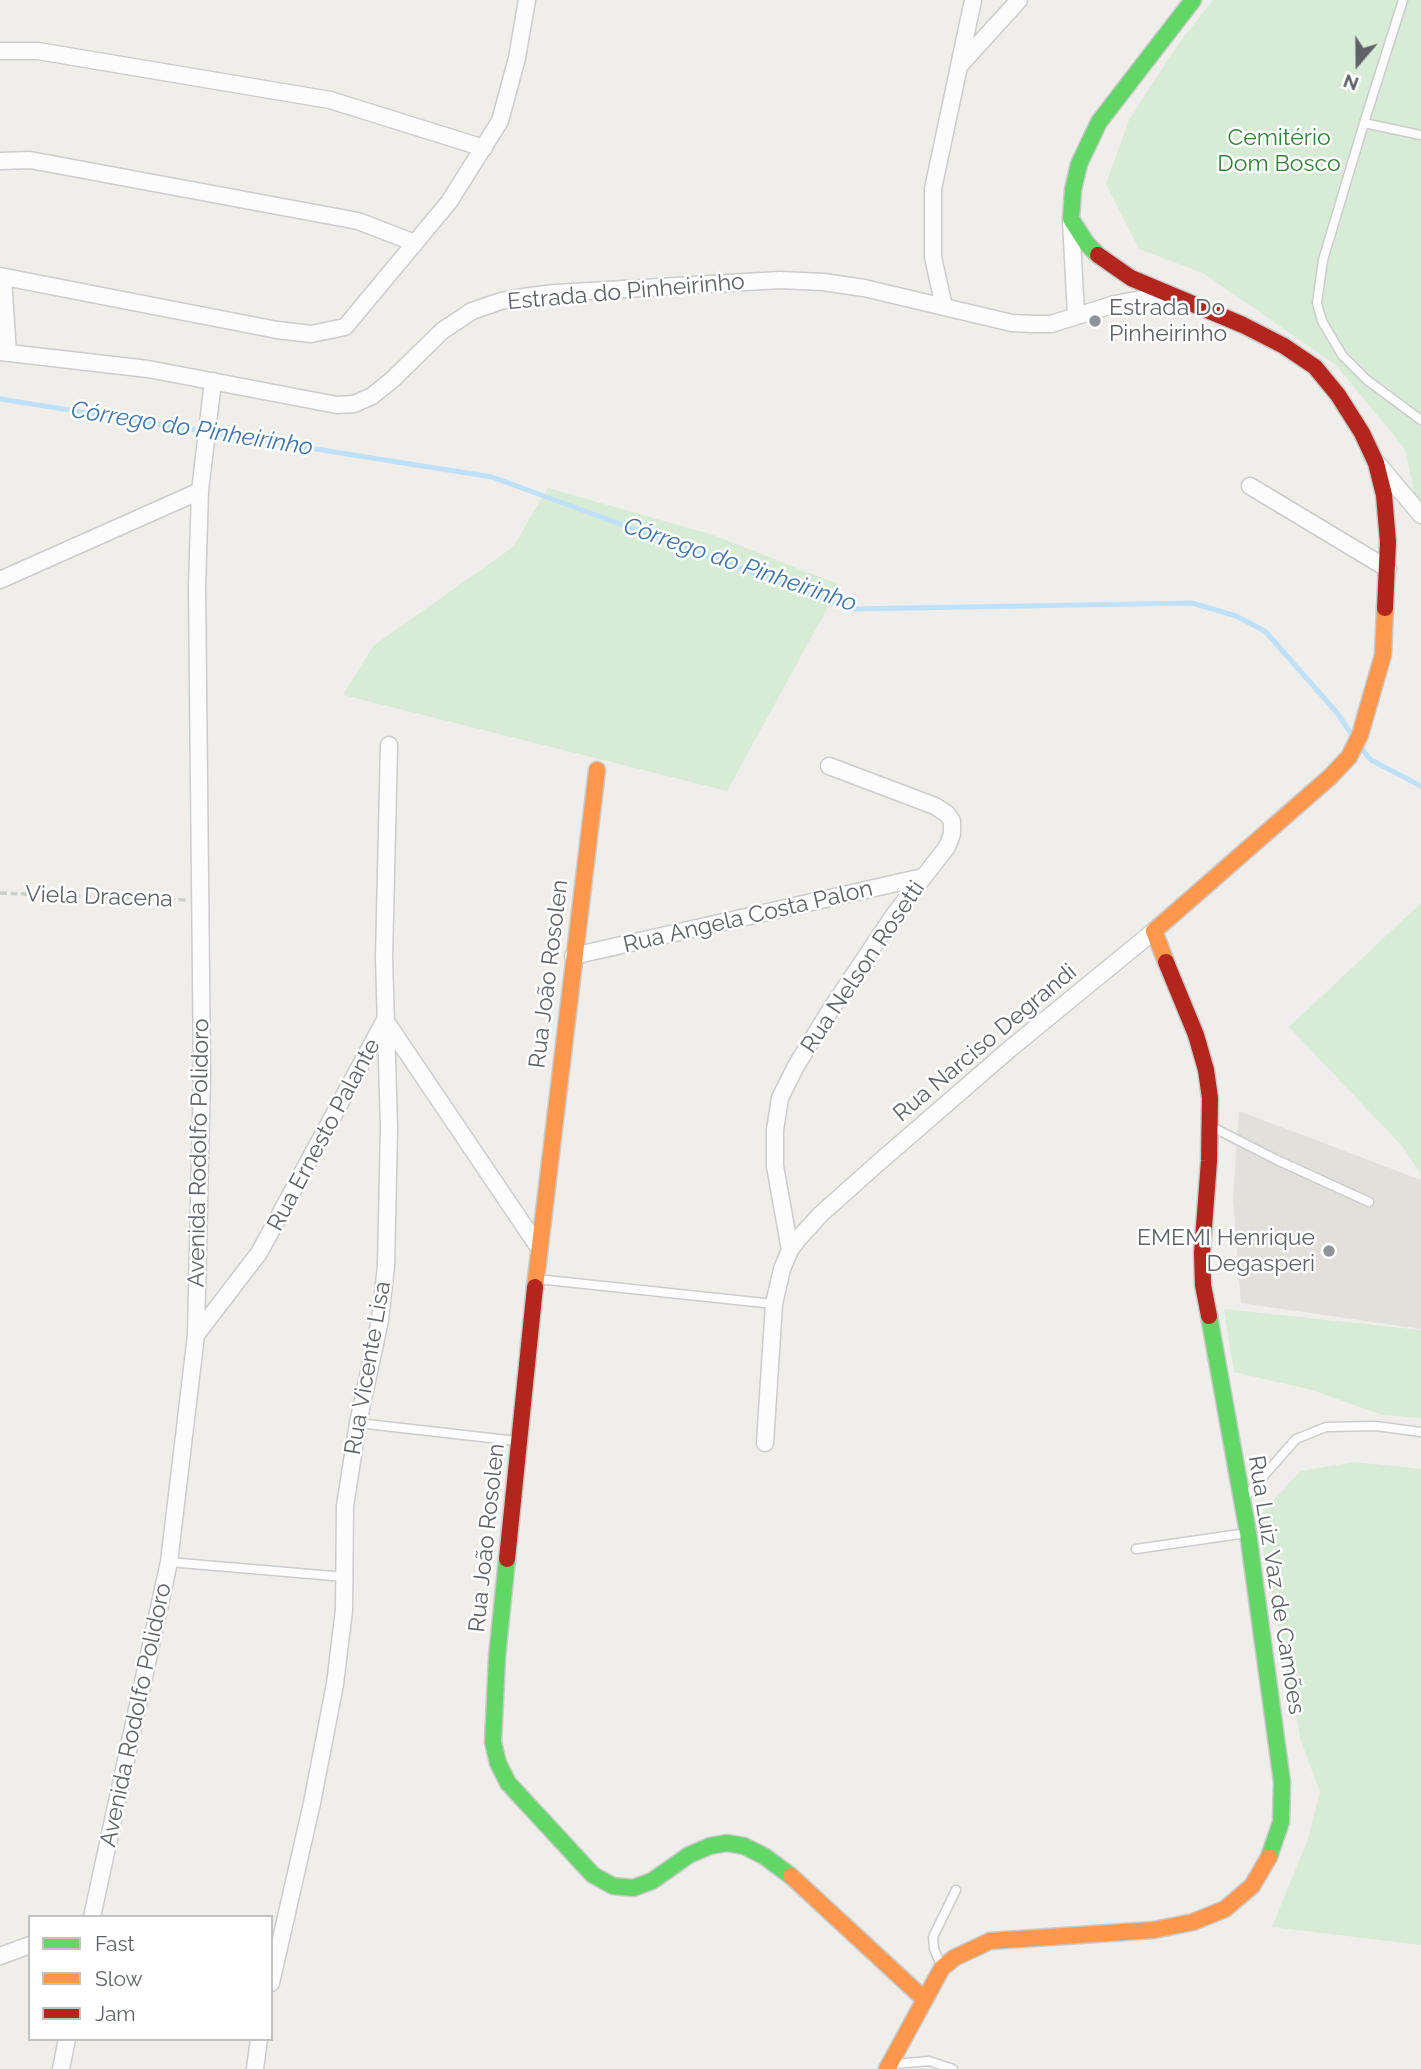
<!DOCTYPE html>
<meta charset="utf-8">
<style>
body{margin:0}
#map{position:relative;width:1421px;height:2069px;overflow:hidden;background:#efeeea;font-family:Raleway,sans-serif}
canvas{display:block}
.legend{position:absolute;left:28px;top:1915px;width:245px;height:126px;box-sizing:border-box;background:#fff;border:2px solid #bfc1c3;margin:0;padding:9px 12px;list-style:none;font-size:21px;color:#5f6368}
.legend li{display:flex;align-items:center;gap:14px;height:35px}
.legend b{width:35px;border:2px solid #bfc1c3}
.north{position:absolute;left:1323px;top:28px;width:70px;height:70px;-webkit-text-stroke:5px #fff;paint-order:stroke;rotate:200deg;font-size:19px;font-weight:700;line-height:28px;text-align:center;color:#5f6368}
.north::after{content:'';display:block;margin:auto;width:24px;height:32px;background:#5f6368;clip-path:polygon(50% 0,100% 100%,50% 72%,0 100%)}
</style>
<div id="map">
<canvas width="1421" height="2069"></canvas>
<ul class="legend">
<li><b style="height:9px;background:#63d668"></b>Fast</li>
<li><b style="height:9px;background:#ff974d"></b>Slow</li>
<li><b style="height:9px;background:#b3261e"></b>Jam</li>
</ul>
<div class="north">N</div>
</div>
<script>
const context = document.querySelector('canvas').getContext('2d');
context.lineJoin = 'round';
function fillPath(path, color) {
  context.fillStyle = color;
  context.fill(path, 'evenodd');
}
function toPath(rows) {
  const path = new Path2D();
  for (const r of rows) {
    path.moveTo(r[0], r[1]);
    for (let i = 2; i < r.length; i += 2) path.lineTo(r[i], r[i + 1]);
  }
  return path;
}
function stroke(path, color, width, dash) {
  context.strokeStyle = color;
  context.lineWidth = width;
  context.lineCap = dash ? 'butt' : 'round';
  context.setLineDash(dash || []);
  context.stroke(path);
}
function label(font, color, halo, rows, align = 'center') {
  context.font = font + ' Raleway,sans-serif';
  context.lineWidth = 5;
  context.setLineDash([]);
  context.textBaseline = 'middle';
  context.strokeStyle = halo;
  context.fillStyle = color;
  for (const [text, x, y, turn = 0] of rows) {
    context.save();
    context.translate(x, y);
    context.rotate((+turn || 0) * Math.PI / 180);
    context.textAlign = isNaN(turn) ? turn : align;
    if (halo) context.strokeText(text, 0, 0);
    context.fillText(text, 0, 0);
    context.restore();
  }
}
fillPath(toPath([
 [1239,1111,1421,1180,1421,1329,1241,1303,1233,1199]
]), '#e2e0da');
fillPath(toPath([
 [1213,0,1421,0,1421,512,1418,510,1405,449,1336,365,1203,273,1139,249,1106,184,1129,120,1176,47],
 [548,488,713,535,840,585,727,791,343,695,373,646,513,547],
 [1421,903,1421,1174,1402,1146,1289,1027],
 [1224,1309,1421,1330,1421,1418,1382,1415,1312,1390,1234,1372],
 [1354,1462,1421,1469,1421,1945,1272,1927,1308,1839,1320,1792,1301,1741,1261,1539,1259,1517,1300,1471]
]), '#d8ebd6');
stroke(toPath([
 [0,399,492,477,852,609,1192,603,1236,616,1265,631,1338,714,1352,735],
 [1361,748,1371,760,1421,786]
]), '#bfe0f9', 5);
const lane = toPath([
 [1403,0,1364,123,1421,135],
 [1364,123,1323,260,1317,303,1322,321,1342,355,1367,380,1421,420],
 [1214,1128,1277,1160,1369,1202],
 [537,1279,774,1304],
 [358,1423,517,1441],
 [1246,1496,1296,1439,1326,1427,1376,1426,1421,1432],
 [1136,1549,1247,1533],
 [169,1562,345,1577],
 [941,1965,934,1949,933,1937,956,1890],
 [895,2064,929,2061,953,2069]
]);
const street = toPath([
 [0,51,38,51,330,100,484,148],
 [960,65,1019,0],
 [0,161,30,160,358,221,415,243],
 [1071,220,1076,316],
 [0,276,277,330,311,334,345,327,449,202,500,121,517,58,527,0],
 [3,277,8,353],
 [944,307,933,257,933,189,973,0],
 [0,352,148,369,337,405,354,404,372,396,392,380,442,331,472,311,501,301,523,297,555,293,780,280,823,282,864,288,1012,323,1034,324,1051,324,1115,304,1167,294],
 [1378,464,1421,515],
 [1250,486,1388,569],
 [0,580,200,491],
 [573,956,923,877],
 [790,1250,775,1166,775,1130,780,1098,796,1066,831,1009,894,915,947,847,952,834,952,821,947,814,935,806,829,766],
 [196,1335,259,1253,385,1020,539,1248],
 [765,1443,774,1304,782,1269,790,1250,799,1238,821,1214,877,1164,1011,1048,1154,931],
 [92,1917,169,1562,196,1335,202,1073,197,586,200,491,213,381],
 [0,1956,30,1945],
 [271,1983,312,1803,335,1684,344,1610,345,1506,358,1423,380,1320,386,1266,389,1128,384,958,389,745],
 [61,2069,67,2039],
 [255,2069,259,2039]
]);
const fast = toPath([
 [1098,255,1087,244,1071,219,1073,190,1079,164,1099,122,1193,0],
 [1209,1316,1248,1533,1282,1782,1281,1822,1269,1857],
 [507,1559,497,1657,493,1742,498,1763,508,1783,593,1875,613,1886,633,1888,652,1881,689,1855,710,1846,727,1843,744,1846,764,1856,791,1876]
]);
const slow = toPath([
 [1166,962,1154,931,1330,777,1349,757,1360,735,1383,655,1385,608],
 [535,1287,597,770],
 [791,1876,924,1999],
 [887,2069,942,1968,954,1958,990,1941,1154,1930,1193,1922,1225,1909,1252,1886,1269,1857]
]);
const jam = toPath([
 [1098,255,1131,278,1243,325,1284,346,1315,367,1338,395,1362,433,1376,463,1384,495,1388,542,1385,608],
 [1166,962,1196,1035,1206,1070,1210,1098,1209,1161,1202,1253,1203,1285,1209,1316],
 [507,1559,535,1287]
]);
stroke(lane, '#cbcccc', 11);
stroke(street, '#cbcccc', 19);
stroke(fast, '#cacacb', 19);
stroke(slow, '#cacacb', 19);
stroke(jam, '#cacacb', 19);
stroke(toPath([
 [0,893,186,900]
]), '#cacfcc', 3.5, [7, 3.5]);
stroke(lane, '#fdfcfc', 8);
stroke(street, '#fdfcfc', 16);
stroke(fast, '#63d668', 16);
stroke(slow, '#ff974d', 16);
stroke(jam, '#b3261e', 16);
for (const [x, y, r, color] of [
 [1095,321,7,"#919496"],
 [1329,1251,7,"#919496"]
]) {
  const dot = new Path2D();
  dot.arc(x, y, r, 0, 2 * Math.PI);
  context.fillStyle = color;
  context.fill(dot);
  stroke(dot, '#fff', 2.5);
}
label('23px', '#348238', '#fff', [
 ["Cemitério",1279,138],
 ["Dom Bosco",1279,164]
]);
label('23px', '#5f6368', '#fff', [
 ["Estrada do Pinheirinho",626,292,-5],
 ["Viela Dracena",99,897,2],
 ["Rua Angela Costa Palon",748,917,-13],
 ["Rua Nelson Rosetti",863,967,-56],
 ["Rua João Rosolen",549,974,-83],
 ["Rua Narciso Degrandi",985,1043,-40],
 ["Rua Ernesto Palante",324,1135,-62],
 ["Avenida Rodolfo Polidoro",199,1153,-89],
 ["Rua Vicente Lisa",368,1368,-80],
 ["Rua João Rosolen",487,1538,-84],
 ["Rua Luiz Vaz de Camões",1276,1585,81],
 ["Avenida Rodolfo Polidoro",136,1715,-78]
]);
label('23px', '#5f6368', '#fff', [
 ["Estrada Do",1109,308],
 ["Pinheirinho",1109,334],
 ["EMEMI Henrique",1315,1238,"right"],
 ["Degasperi",1315,1264,"right"]
], 'left');
label('italic 24px', '#4174aa', '#fff', [
 ["Córrego do Pinheirinho",192,429,9],
 ["Córrego do Pinheirinho",740,565,19]
]);
</script>
